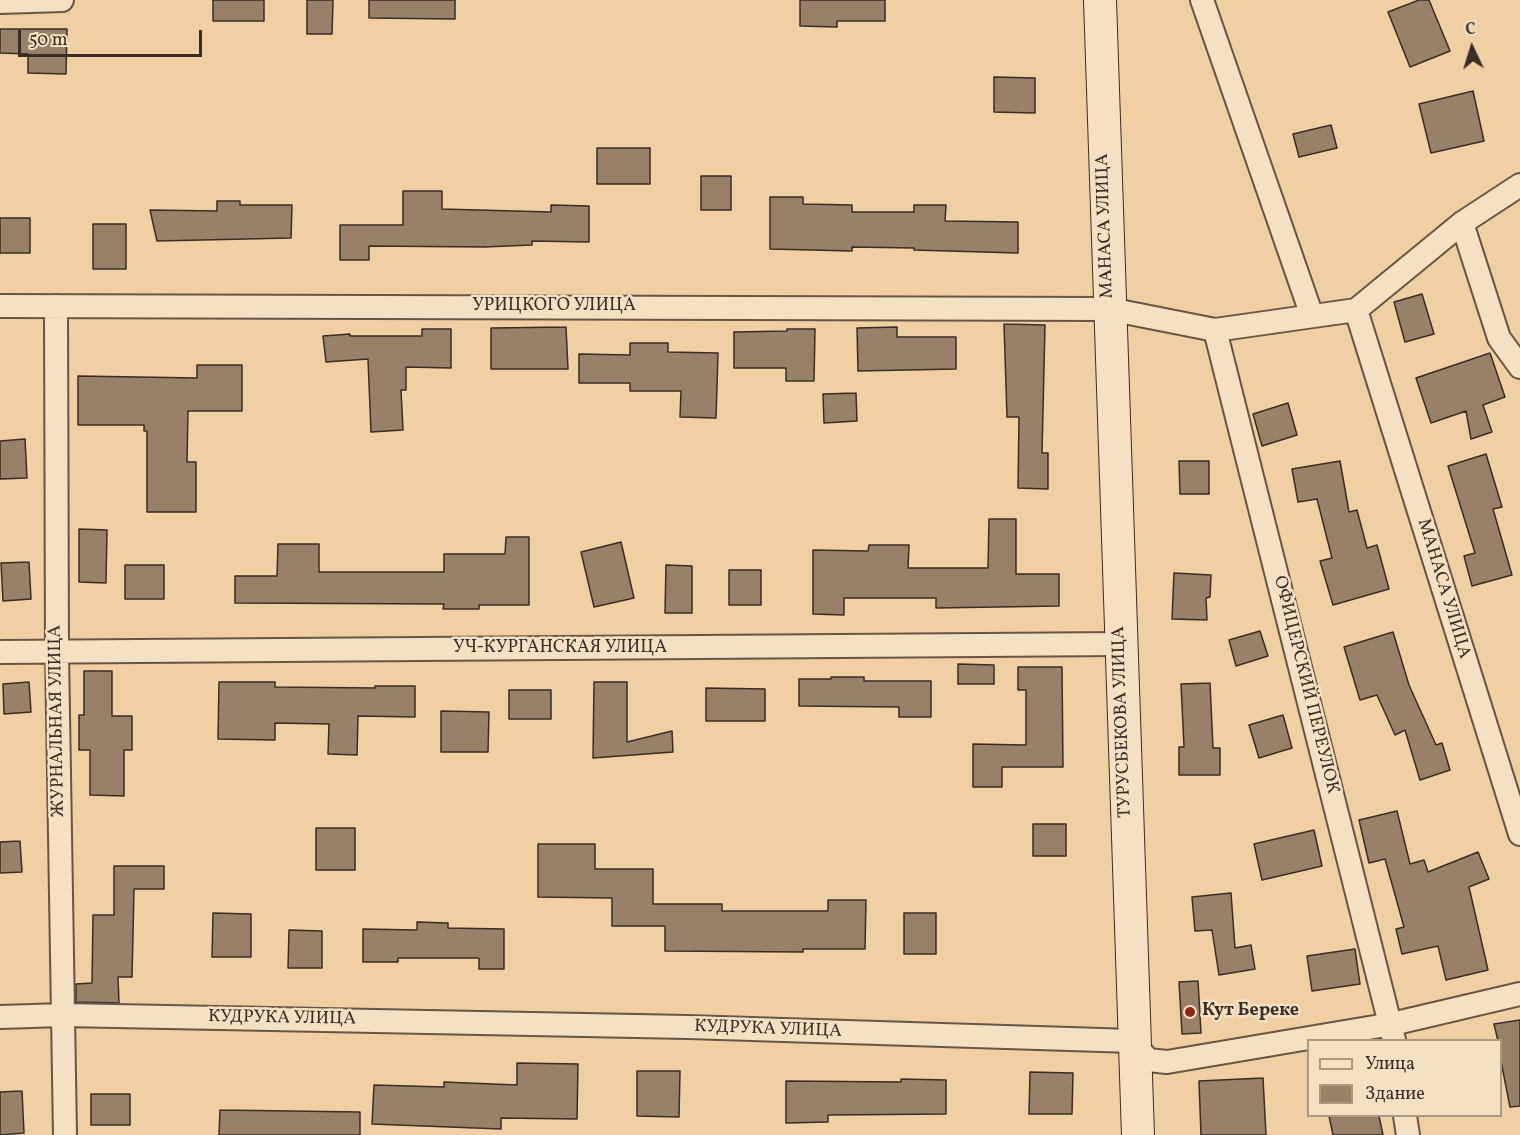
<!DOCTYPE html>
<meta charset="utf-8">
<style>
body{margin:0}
#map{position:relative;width:1520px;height:1135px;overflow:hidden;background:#f0cfa3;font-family:Vollkorn,serif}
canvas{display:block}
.legend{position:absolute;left:1307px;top:1039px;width:195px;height:78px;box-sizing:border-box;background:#f5e0c3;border:2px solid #aa9885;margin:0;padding:8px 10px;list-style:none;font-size:18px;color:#392d28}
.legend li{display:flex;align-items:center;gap:12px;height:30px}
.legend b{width:30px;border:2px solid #aa9885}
.north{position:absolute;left:1442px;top:18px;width:60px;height:60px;-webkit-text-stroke:4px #f5e0c3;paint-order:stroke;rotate:356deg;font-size:16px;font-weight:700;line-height:24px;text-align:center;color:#392d28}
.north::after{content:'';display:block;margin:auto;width:21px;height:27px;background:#392d28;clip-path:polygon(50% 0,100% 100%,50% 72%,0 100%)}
.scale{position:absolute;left:18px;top:30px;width:184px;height:27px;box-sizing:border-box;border:3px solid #392d28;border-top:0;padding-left:8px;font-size:18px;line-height:21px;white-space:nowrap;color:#392d28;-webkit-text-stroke:4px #f5e0c3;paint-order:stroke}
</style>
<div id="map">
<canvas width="1520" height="1135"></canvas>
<ul class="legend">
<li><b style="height:8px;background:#f5e0c3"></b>Улица</li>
<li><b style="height:16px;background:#988168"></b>Здание</li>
</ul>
<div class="north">С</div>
<div class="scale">50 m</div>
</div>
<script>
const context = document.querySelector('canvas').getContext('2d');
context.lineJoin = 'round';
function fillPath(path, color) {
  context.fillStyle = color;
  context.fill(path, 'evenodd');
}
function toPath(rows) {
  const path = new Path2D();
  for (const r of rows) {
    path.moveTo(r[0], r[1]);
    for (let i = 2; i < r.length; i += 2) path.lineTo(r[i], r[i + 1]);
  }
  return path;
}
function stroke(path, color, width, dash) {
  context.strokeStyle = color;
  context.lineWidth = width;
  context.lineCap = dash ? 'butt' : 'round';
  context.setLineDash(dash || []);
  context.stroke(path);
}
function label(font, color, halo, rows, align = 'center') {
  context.font = font + ' Vollkorn,serif';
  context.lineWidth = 5;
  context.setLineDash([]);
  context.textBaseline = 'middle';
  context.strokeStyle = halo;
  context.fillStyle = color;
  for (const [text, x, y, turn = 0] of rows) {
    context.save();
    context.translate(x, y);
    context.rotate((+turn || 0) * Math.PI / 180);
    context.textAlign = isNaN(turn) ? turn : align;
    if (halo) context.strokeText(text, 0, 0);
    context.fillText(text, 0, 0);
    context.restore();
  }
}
const building = toPath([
 [213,0,264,0,264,21,213,21,213,0],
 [307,0,333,0,332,34,307,34,307,0],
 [369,0,455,0,455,19,369,18,369,0],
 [800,0,885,0,885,21,837,21,837,27,800,26,800,0],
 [1419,0,1429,0,1450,51,1410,67,1388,12,1419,0],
 [0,29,67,29,66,74,28,73,28,54,0,53,0,29],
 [994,77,1035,78,1035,113,994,112,994,77],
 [1473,91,1484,141,1431,153,1419,104,1473,91],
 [1331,125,1337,148,1299,157,1293,134,1331,125],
 [597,148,650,148,650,184,597,184,597,148],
 [701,176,731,176,731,210,701,210,701,176],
 [403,191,442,191,442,209,551,212,551,205,589,206,589,242,532,241,532,245,484,247,369,246,369,260,340,260,340,225,403,225,403,191],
 [770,197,803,197,803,204,852,205,852,212,914,212,914,205,946,205,945,221,1018,222,1018,253,914,250,914,248,852,247,852,251,770,249,770,197],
 [217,201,240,201,240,205,292,205,291,238,157,241,150,210,217,211,217,201],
 [0,218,30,218,30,253,0,253,0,218],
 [93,224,126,224,126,269,93,269,93,224],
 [1422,294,1434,334,1405,342,1394,302,1422,294],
 [1004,324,1045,325,1042,453,1048,453,1048,489,1018,488,1019,417,1007,417,1004,324],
 [566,327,568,369,491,369,491,328,566,327],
 [897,327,897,337,956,337,956,369,858,371,857,328,897,327],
 [422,329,451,329,451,368,406,367,406,390,401,390,403,430,371,432,368,359,326,362,323,336,350,334,350,336,422,336,422,329],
 [787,329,815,329,814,381,786,381,786,368,734,368,734,332,787,331,787,329],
 [630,343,668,343,668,352,718,353,716,418,680,417,681,391,630,391,630,383,579,383,579,354,630,355,630,343],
 [1490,353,1505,397,1483,405,1492,432,1471,439,1466,411,1431,423,1416,378,1490,353],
 [197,365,242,365,242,411,188,411,187,462,196,462,196,512,147,512,147,431,144,431,144,425,78,425,78,376,197,378,197,365],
 [856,393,857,421,824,423,823,394,856,393],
 [1288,403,1297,435,1262,446,1253,414,1288,403],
 [25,439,27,478,0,479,0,441,25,439],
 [1486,454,1502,507,1493,509,1512,575,1472,586,1464,556,1475,553,1448,466,1486,454],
 [1179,461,1209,461,1209,494,1180,494,1179,461],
 [1340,461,1349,512,1357,510,1367,548,1377,545,1389,589,1333,605,1320,561,1332,558,1317,499,1298,502,1292,469,1340,461],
 [989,519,1016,519,1016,574,1059,574,1059,606,936,608,936,598,844,598,844,615,813,614,813,550,868,551,869,545,909,545,908,568,988,568,989,519],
 [79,529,107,530,106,583,79,582,79,529],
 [506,537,529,537,529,605,479,605,479,609,443,609,444,604,235,603,235,576,277,576,278,544,319,544,319,572,444,572,444,554,505,554,506,537],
 [621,542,634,598,594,607,581,552,621,542],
 [29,562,31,599,3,601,1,563,29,562],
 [125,565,164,565,164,599,125,599,125,565],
 [666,565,692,566,692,613,665,613,666,565],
 [729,570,761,570,761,605,729,605,729,570],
 [1174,573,1211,575,1210,597,1206,598,1207,620,1172,619,1174,573],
 [1260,631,1268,656,1236,666,1229,640,1260,631],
 [1393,632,1409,685,1436,745,1442,743,1450,770,1420,780,1405,730,1395,735,1377,695,1360,700,1344,647,1393,632],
 [958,664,994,665,994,684,958,684,958,664],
 [1018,667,1062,667,1063,767,1002,767,1002,787,973,787,973,744,1026,745,1026,690,1018,690,1018,667],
 [84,671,112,671,112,716,132,716,132,750,124,750,124,796,90,795,90,750,79,750,79,715,84,715,84,671],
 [831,677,864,677,864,681,931,681,931,717,899,717,899,707,799,706,799,679,831,679,831,677],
 [29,682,31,712,4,714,3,684,29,682],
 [219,682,275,682,275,687,375,688,375,686,415,686,415,717,358,716,357,755,328,754,329,724,275,723,275,740,218,739,219,682],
 [594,682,627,682,627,742,672,731,673,752,593,758,594,682],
 [1210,683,1213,748,1220,748,1220,775,1179,775,1179,747,1184,747,1181,684,1210,683],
 [706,688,765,689,765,721,706,721,706,688],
 [509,690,551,690,551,719,509,719,509,690],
 [441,711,489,712,488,752,441,752,441,711],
 [1283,715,1292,748,1259,758,1249,725,1283,715],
 [1397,811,1410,864,1424,860,1428,872,1478,852,1489,879,1469,887,1488,970,1446,980,1438,946,1402,954,1396,929,1404,927,1385,859,1369,863,1359,820,1397,811],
 [1033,824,1066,824,1066,856,1033,856,1033,824],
 [316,828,355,828,355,870,316,870,316,828],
 [1314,830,1322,866,1262,880,1254,844,1314,830],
 [20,841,22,872,0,873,0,842,20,841],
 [538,844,595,844,595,869,653,869,653,904,722,904,722,911,828,911,828,900,866,900,865,949,803,949,803,952,665,951,665,926,612,926,612,898,538,897,538,844],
 [114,866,164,866,164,889,134,889,132,977,118,977,119,1003,76,1002,76,984,92,983,93,915,114,915,114,866],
 [1231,893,1235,948,1251,945,1255,969,1219,975,1212,930,1195,931,1192,897,1231,893],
 [213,913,251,914,251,957,212,957,213,913],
 [904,913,936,913,936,954,904,954,904,913],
 [417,922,448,923,448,928,504,929,504,969,479,969,479,958,398,958,398,962,363,962,363,929,417,930,417,922],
 [289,930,322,931,322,968,288,968,289,930],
 [1355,949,1360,984,1312,991,1307,956,1355,949],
 [1198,981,1201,1033,1182,1034,1179,982,1198,981],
 [1520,1020,1520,1106,1510,1107,1500,1056,1500,1041,1498,1041,1494,1024,1520,1020],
 [517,1063,578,1064,577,1119,501,1118,501,1129,372,1124,374,1085,444,1087,444,1082,517,1085,517,1063],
 [637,1071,680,1071,679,1117,637,1116,637,1071],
 [1030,1072,1073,1073,1072,1114,1029,1114,1030,1072],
 [1263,1078,1266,1135,1201,1135,1199,1081,1263,1078],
 [901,1079,946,1080,946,1114,828,1115,828,1122,786,1123,786,1081,901,1082,901,1079],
 [22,1091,24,1133,0,1135,0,1092,22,1091],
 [91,1094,130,1094,130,1125,91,1125,91,1094],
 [220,1110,360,1112,360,1135,219,1135,220,1110],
 [1329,1116,1379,1116,1383,1135,1333,1135,1329,1116]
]);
fillPath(building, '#988168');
stroke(building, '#392d28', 1.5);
const street = toPath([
 [1202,0,1312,316],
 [0,2,62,0],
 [1462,223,1499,338,1520,367],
 [0,306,1109,309,1215,330,1356,310,1520,834],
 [56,306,57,653,65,1135],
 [1356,310,1462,223,1520,185],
 [1215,330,1394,1040],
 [0,652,1121,644],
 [0,1017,63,1015,688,1027,1133,1041,1148,1060,1167,1062,1392,1024,1520,994],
 [1405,1116,1408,1135]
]);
const secondary = toPath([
 [1100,0,1138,1135]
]);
stroke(street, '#675647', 26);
stroke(secondary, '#392d28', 34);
stroke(street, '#f5e0c3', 22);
stroke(secondary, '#f5e0c3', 32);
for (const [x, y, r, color] of [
 [1190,1012,6,"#8f2418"]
]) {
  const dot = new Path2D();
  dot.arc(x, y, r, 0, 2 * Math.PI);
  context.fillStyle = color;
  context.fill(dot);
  stroke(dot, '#f5e0c3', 2);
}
label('18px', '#392d28', '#f5e0c3', [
 ["МАНАСА УЛИЦА",1106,226,-92],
 ["УРИЦКОГО УЛИЦА",554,307],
 ["МАНАСА УЛИЦА",1443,589,73],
 ["УЧ-КУРГАНСКАЯ УЛИЦА",560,649],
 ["ОФИЦЕРСКИЙ ПЕРЕУЛОК",1305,685,76],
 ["ЖУРНАЛЬНАЯ УЛИЦА",58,721,-91],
 ["ТУРУСБЕКОВА УЛИЦА",1123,722,-92],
 ["КУДРУКА УЛИЦА",282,1019,1],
 ["КУДРУКА УЛИЦА",768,1030,2]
]);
label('bold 18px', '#392d28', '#f5e0c3', [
 ["Кут Береке",1202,1012]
], 'left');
</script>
